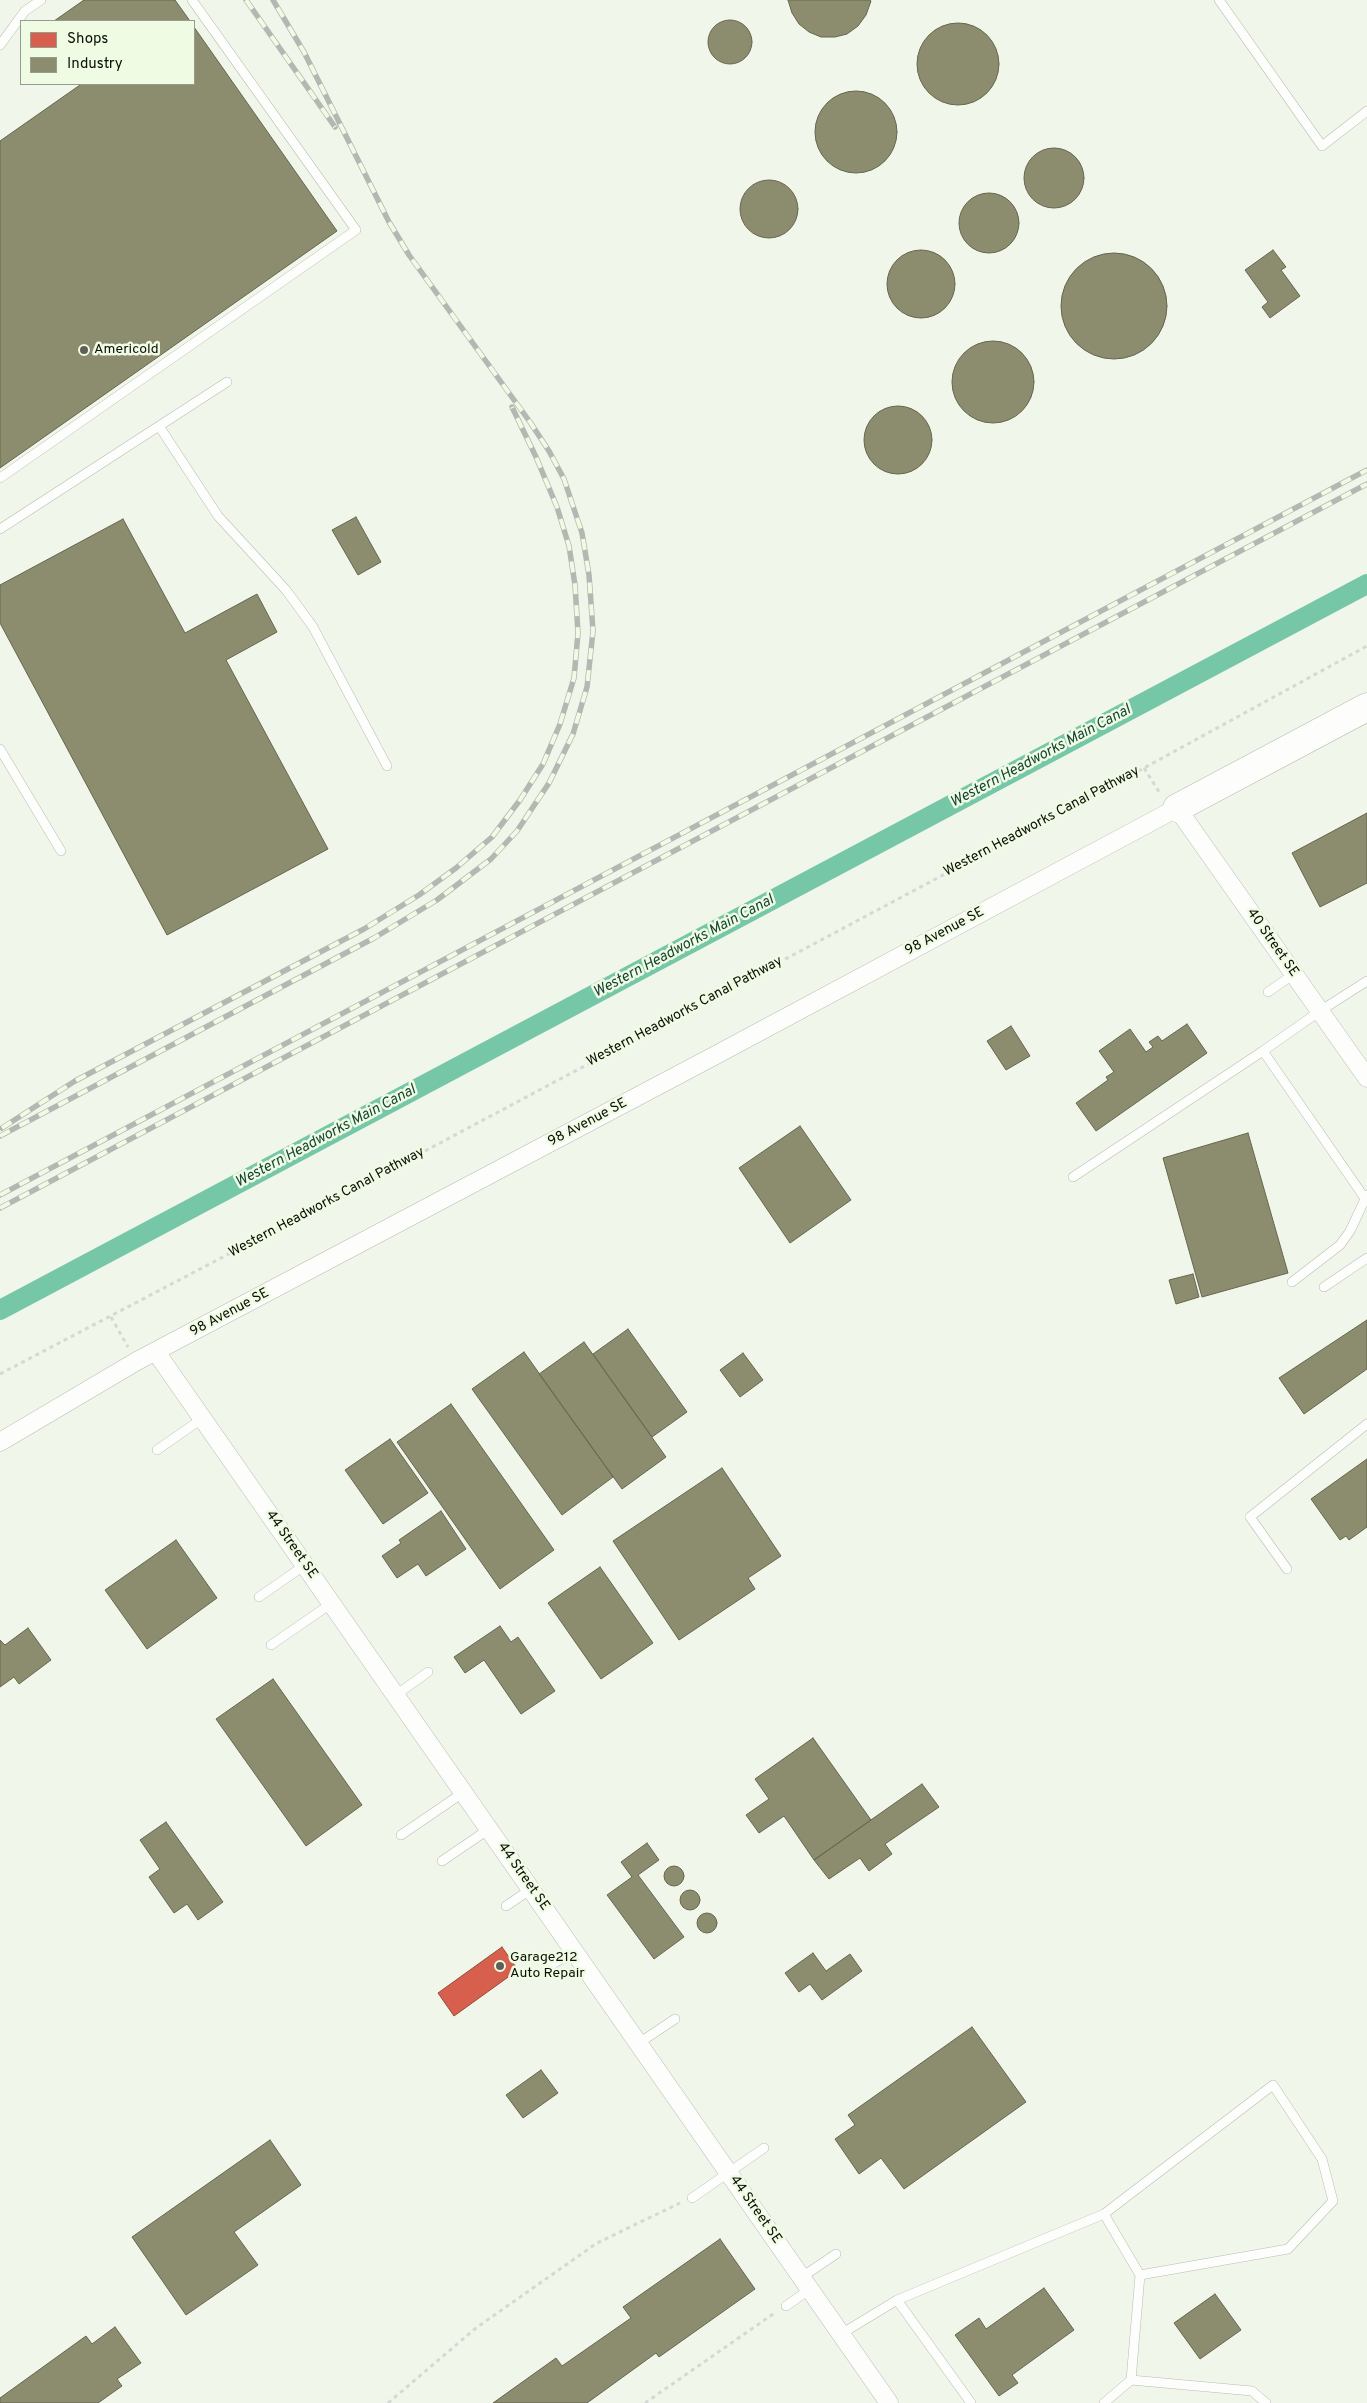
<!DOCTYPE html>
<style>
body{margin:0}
#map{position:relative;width:1367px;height:2403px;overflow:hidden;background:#f0f6e9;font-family:Overpass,sans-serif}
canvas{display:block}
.legend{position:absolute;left:20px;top:20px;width:175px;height:65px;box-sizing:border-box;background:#f0fbe4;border:1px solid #959d8c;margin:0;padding:6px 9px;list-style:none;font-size:15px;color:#0c0f08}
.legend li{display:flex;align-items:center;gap:10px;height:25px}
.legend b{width:25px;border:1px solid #959d8c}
</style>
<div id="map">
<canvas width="1367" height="2403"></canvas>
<ul class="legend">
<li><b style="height:14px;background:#d6604d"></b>Shops</li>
<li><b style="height:14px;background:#8c8c6e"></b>Industry</li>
</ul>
</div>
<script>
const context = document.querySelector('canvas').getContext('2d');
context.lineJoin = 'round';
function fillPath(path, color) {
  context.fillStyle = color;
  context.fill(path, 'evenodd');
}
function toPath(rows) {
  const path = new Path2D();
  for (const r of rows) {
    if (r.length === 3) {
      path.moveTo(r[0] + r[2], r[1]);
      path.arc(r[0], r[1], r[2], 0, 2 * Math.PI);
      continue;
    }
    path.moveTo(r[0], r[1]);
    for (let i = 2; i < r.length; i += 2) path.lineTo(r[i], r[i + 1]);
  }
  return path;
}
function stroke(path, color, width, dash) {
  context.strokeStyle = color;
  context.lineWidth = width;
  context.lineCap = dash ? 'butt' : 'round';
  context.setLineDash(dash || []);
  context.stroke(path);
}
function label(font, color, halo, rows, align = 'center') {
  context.font = font + ' Overpass,sans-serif';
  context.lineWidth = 5;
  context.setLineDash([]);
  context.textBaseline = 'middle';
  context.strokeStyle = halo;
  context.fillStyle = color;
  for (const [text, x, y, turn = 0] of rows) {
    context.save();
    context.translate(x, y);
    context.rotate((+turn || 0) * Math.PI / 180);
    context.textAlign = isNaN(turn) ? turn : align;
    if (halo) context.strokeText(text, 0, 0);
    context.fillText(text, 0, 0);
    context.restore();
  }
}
const shops = toPath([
 [502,1947,518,1970,454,2016,438,1993,502,1947]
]);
fillPath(shops, '#d6604d');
stroke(shops, '#994838', 1);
const industry = toPath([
 [84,0,175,0,190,21,54,21,84,0],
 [788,0,870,0,871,1,866,15,858,26,847,34,835,37,821,37,809,32,799,24,792,13,788,0],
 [730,42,22],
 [958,64,41],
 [194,27,337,231,0,468,0,141,80,85,79,84,194,84,194,27],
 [856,132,41],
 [1054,178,30],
 [769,209,29],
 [989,223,30],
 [921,284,34],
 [1273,250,1286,267,1281,270,1300,296,1270,318,1262,307,1268,302,1245,270,1273,250],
 [1114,306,53],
 [993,382,41],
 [898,440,34],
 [356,517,381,562,358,575,332,530,356,517],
 [123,519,185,633,257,594,277,632,226,660,328,849,167,935,0,623,0,585,123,519],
 [1367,813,1367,883,1320,907,1292,853,1367,813],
 [1187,1024,1207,1053,1096,1131,1076,1103,1108,1080,1106,1077,1114,1072,1099,1051,1130,1029,1146,1052,1153,1047,1149,1042,1158,1036,1162,1041,1187,1024],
 [1011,1026,1030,1056,1006,1070,987,1041,1011,1026],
 [800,1126,851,1200,790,1243,739,1168,800,1126],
 [1248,1133,1288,1273,1202,1297,1163,1158,1248,1133],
 [1193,1274,1199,1297,1176,1304,1169,1280,1193,1274],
 [1367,1320,1367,1369,1304,1414,1279,1378,1367,1320],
 [628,1329,687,1412,652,1437,593,1354,628,1329],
 [584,1342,666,1457,622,1489,539,1374,584,1342],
 [524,1352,613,1477,562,1515,472,1389,524,1352],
 [743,1353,763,1380,740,1397,720,1370,743,1353],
 [451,1404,554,1550,500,1589,397,1442,451,1404],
 [390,1439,428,1493,383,1524,345,1470,390,1439],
 [1367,1459,1367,1527,1349,1540,1346,1536,1340,1540,1311,1499,1367,1459],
 [722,1468,781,1556,748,1578,755,1589,679,1640,613,1541,722,1468],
 [441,1511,466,1549,426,1576,418,1564,397,1578,382,1556,401,1543,399,1540,441,1511],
 [176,1540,217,1598,147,1649,105,1590,176,1540],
 [600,1567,653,1643,601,1679,548,1603,600,1567],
 [500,1626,511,1642,518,1637,555,1691,521,1714,484,1660,465,1673,454,1657,500,1626],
 [28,1628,51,1660,19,1684,14,1677,0,1687,0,1640,5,1645,28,1628],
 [273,1679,362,1805,306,1846,216,1719,273,1679],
 [813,1738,871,1820,814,1860,784,1816,759,1833,746,1815,769,1799,755,1779,813,1738],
 [922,1784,939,1807,885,1844,892,1854,869,1871,860,1858,829,1879,814,1860,922,1784],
 [166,1822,223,1902,198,1920,187,1904,174,1913,149,1877,160,1869,140,1840,166,1822],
 [647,1843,659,1860,638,1875,684,1937,654,1959,607,1895,632,1877,621,1862,647,1843],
 [674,1876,10],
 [690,1900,10],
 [707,1923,10],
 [813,1953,826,1971,850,1954,862,1971,822,2000,810,1984,799,1992,785,1973,813,1953],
 [972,2027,1026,2102,904,2189,881,2158,859,2174,835,2139,855,2125,848,2115,972,2027],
 [541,2070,558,2093,523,2118,506,2095,541,2070],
 [270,2140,301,2185,234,2232,258,2265,186,2315,132,2237,270,2140],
 [720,2239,755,2289,659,2357,656,2353,587,2403,493,2403,556,2358,562,2366,631,2318,623,2307,720,2239],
 [1044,2288,1074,2330,1012,2375,1018,2383,999,2396,955,2335,979,2318,986,2329,1044,2288],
 [1215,2294,1241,2330,1200,2359,1174,2323,1215,2294],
 [115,2327,141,2363,117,2379,122,2386,98,2403,0,2403,0,2398,86,2336,92,2344,115,2327]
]);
fillPath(industry, '#8c8c6e');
stroke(industry, '#66664f', 1);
stroke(toPath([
 [0,1310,1367,584]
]), '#76c6a8', 20);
const lane = toPath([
 [1219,0,1322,146,1367,111],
 [0,45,25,11,41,0],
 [159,426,218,516,286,590,313,627,387,766],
 [0,478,356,230,192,0],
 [0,529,227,382],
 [0,749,61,851],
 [1268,992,1294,974],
 [1073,1177,1263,1051],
 [1364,1197,1263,1051,1320,1011,1367,981],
 [1292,1282,1340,1245,1350,1231,1367,1195],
 [1324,1287,1367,1258],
 [157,1450,203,1418],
 [1287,1569,1250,1517,1367,1424],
 [259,1597,305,1565],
 [271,1645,332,1603],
 [396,1695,428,1672],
 [401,1835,464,1792],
 [442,1861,489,1829],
 [506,1906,531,1889],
 [550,1966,574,1951],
 [639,2043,675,2019],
 [692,2198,764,2148],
 [1104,2214,1273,2085,1322,2159,1333,2201,1288,2249,1140,2275],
 [802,2277,836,2254],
 [897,2300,971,2403],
 [786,2306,810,2289],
 [841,2334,897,2300,1104,2214,1140,2275,1131,2380,1104,2403],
 [1131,2380,1252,2391,1266,2403]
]);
const street = toPath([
 [156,1352,889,2403],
 [0,1442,137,1361,714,1056,1177,808,1367,1078]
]);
const primary = toPath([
 [1177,808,1367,707]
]);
stroke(lane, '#b8bcb3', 10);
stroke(street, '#b8bcb3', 19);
stroke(primary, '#b8bcb3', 29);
stroke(toPath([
 [1144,768,1161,795],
 [111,1317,128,1347],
 [0,1374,425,1151,1144,768,1367,646],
 [388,2403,476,2328,597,2243,680,2203],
 [645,2403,776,2312]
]), '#d6d8d5', 3, [4, 4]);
stroke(lane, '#fdfefc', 9);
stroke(street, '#fdfefc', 18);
stroke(primary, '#fdfefc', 28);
const rail = toPath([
 [246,0,335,127],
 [2,1128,75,1081,364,929,419,895,456,868,492,837,520,800,543,764,560,724,574,678,578,633,575,585,569,546,557,507,536,457,512,407],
 [0,1136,374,938,437,900,491,859,517,831,549,783,573,734,587,687,593,631,589,575,582,533,564,479,549,451,530,422,409,255,389,222,304,52,273,0],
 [0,1195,1367,470],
 [0,1208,1367,484]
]);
stroke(rail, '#b5b7b3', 5.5);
stroke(rail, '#f0fbe4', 4, [11]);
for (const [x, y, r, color] of [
 [84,350,5,"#5c6057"],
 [500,1966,5,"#5c6057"]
]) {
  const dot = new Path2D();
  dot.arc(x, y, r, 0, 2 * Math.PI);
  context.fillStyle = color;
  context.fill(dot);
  stroke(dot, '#f0fbe4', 2);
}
label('14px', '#0c0f08', '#f0fbe4', [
 ["Americold",94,350],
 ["Garage212",510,1958],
 ["Auto Repair",510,1974]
], 'left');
label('14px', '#0c0f08', '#f0fbe4', [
 ["Western Headworks Canal Pathway",1042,822,-28],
 ["98 Avenue SE",945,932,-28],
 ["40 Street SE",1272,943,55],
 ["Western Headworks Canal Pathway",685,1012,-28],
 ["98 Avenue SE",588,1123,-28],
 ["Western Headworks Canal Pathway",327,1203,-28],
 ["98 Avenue SE",230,1313,-28],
 ["44 Street SE",291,1545,55],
 ["44 Street SE",523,1877,55],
 ["44 Street SE",755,2210,55]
]);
label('italic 15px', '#164535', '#f0fbe4', [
 ["Western Headworks Main Canal",1041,757,-28],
 ["Western Headworks Main Canal",684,947,-28],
 ["Western Headworks Main Canal",326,1137,-28]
]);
</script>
